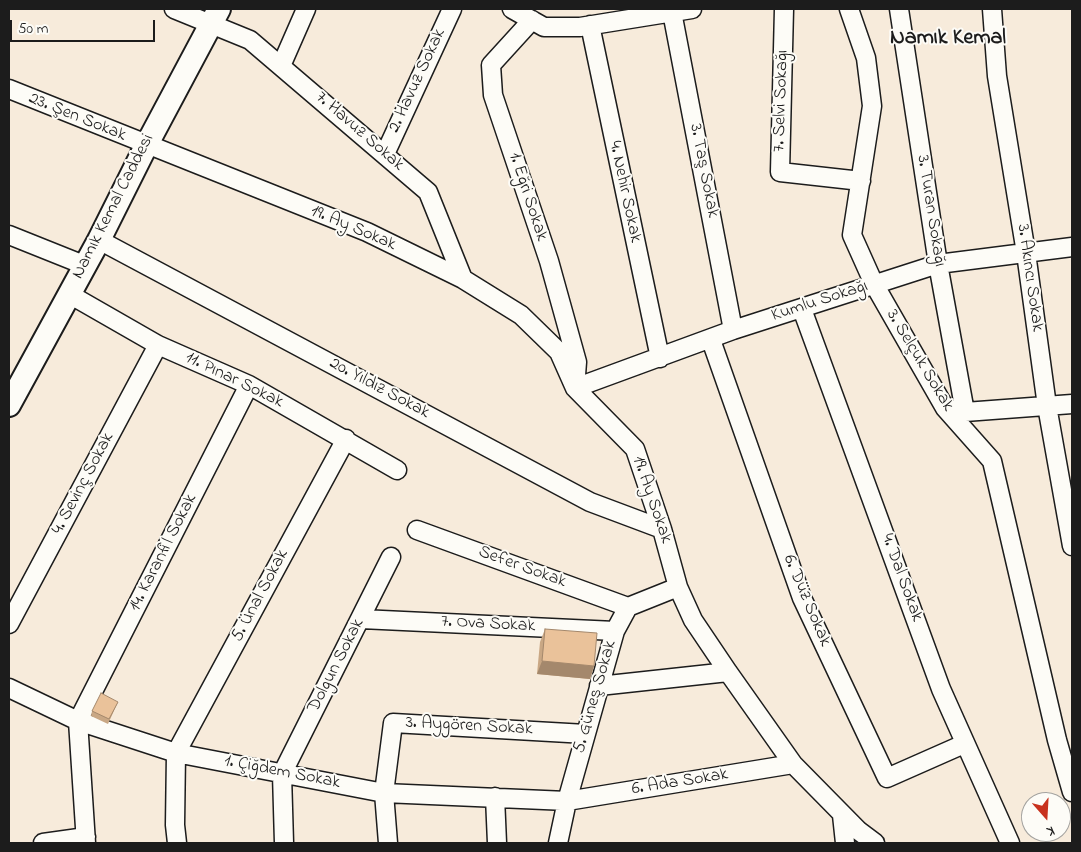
<!DOCTYPE html>
<meta charset="utf-8">
<style>
body{margin:0}
#map{position:relative;width:1081px;height:852px;overflow:hidden;background:#f7ebdb;font-family:"Indie Flower",sans-serif}
canvas{display:block}
.frame{position:absolute;inset:0;border:10px solid #1c1c1c;pointer-events:none}
.north{position:absolute;left:1021px;top:792px;width:50px;height:50px;box-sizing:border-box;background:#fdfcf7;border:1px solid #a3a29f;border-radius:50%;rotate:161deg;font-size:14px;font-weight:700;line-height:20px;text-align:center;color:#1c1c1c}
.north::after{content:'';display:block;margin:auto;width:18px;height:22px;background:#c8321e;clip-path:polygon(50% 0,100% 100%,50% 72%,0 100%)}
.scale{position:absolute;left:10px;top:20px;width:145px;height:22px;box-sizing:border-box;border:2px solid #1c1c1c;border-top:0;padding-left:6px;font-size:15px;line-height:18px;white-space:nowrap;color:#1c1c1c;-webkit-text-stroke:4px #fdfcf7;paint-order:stroke}
</style>
<div id="map">
<canvas width="1081" height="852"></canvas>
<div class="frame"></div>
<div class="north">K</div>
<div class="scale">50 m</div>
</div>
<script>
const context = document.querySelector('canvas').getContext('2d');
context.lineJoin = 'round';
function toPath(rows) {
  const path = new Path2D();
  for (const r of rows) {
    path.moveTo(r[0], r[1]);
    for (let i = 2; i < r.length; i += 2) path.lineTo(r[i], r[i + 1]);
  }
  return path;
}
function stroke(path, color, width, dash) {
  context.strokeStyle = color;
  context.lineWidth = width;
  context.lineCap = dash ? 'butt' : 'round';
  context.setLineDash(dash || []);
  context.stroke(path);
}
function fillPath(path, color) {
  context.fillStyle = color;
  context.fill(path, 'evenodd');
}
function label(font, color, halo, rows, align = 'center') {
  context.font = font + ' "Indie Flower",sans-serif';
  context.lineWidth = 4;
  context.setLineDash([]);
  context.textBaseline = 'middle';
  context.strokeStyle = halo;
  context.fillStyle = color;
  for (const [text, x, y, turn = 0] of rows) {
    context.save();
    context.translate(x, y);
    context.rotate((+turn || 0) * Math.PI / 180);
    context.textAlign = isNaN(turn) ? turn : align;
    if (halo) context.strokeText(text, 0, 0);
    context.fillText(text, 0, 0);
    context.restore();
  }
}
const minor = toPath([
 [174,9,250,40,428,192,463,279],
 [512,9,544,27,580,27,692,9],
 [784,9,780,172,861,181],
 [849,9,866,58,872,106,852,235,874,284,945,408,992,461,1057,740,1072,792],
 [899,9,938,264,965,412],
 [992,9,997,76,1026,253,1047,406,1072,546],
 [672,12,733,330],
 [532,20,491,65,493,95,549,261,577,362,575,388,733,330,938,264,1072,247],
 [590,25,660,358],
 [281,66,306,9],
 [9,89,367,232,463,279,521,315,559,352,575,388,635,449,662,529,678,587,693,620,728,672,793,764,859,831,875,843],
 [385,154,452,9],
 [9,235,84,265],
 [99,240,590,502,662,529],
 [69,294,158,345,249,385,397,470],
 [802,309,941,689,1010,843],
 [711,340,802,598,887,778,964,744],
 [953,410,965,412,1072,404],
 [417,530,628,607],
 [361,619,615,631],
 [9,624,158,345],
 [599,686,728,672],
 [9,688,78,721,176,753,384,793,567,801,793,764],
 [495,797,497,843],
 [842,815,845,843],
 [43,843,86,837],
 [86,843,78,721,249,385],
 [177,843,175,825,176,753,346,439],
 [284,843,282,774,391,557],
 [388,843,384,793,393,723,586,734],
 [558,843,567,801,615,631,628,607,678,587]
]);
const tertiary = toPath([
 [9,405,99,240,146,146,219,9]
]);
stroke(minor, '#1c1c1c', 21);
stroke(tertiary, '#1c1c1c', 26);
stroke(minor, '#fdfcf7', 18);
stroke(tertiary, '#fdfcf7', 22);
fillPath(toPath([
 [545,629,594,666,590,679,537,674,540,642],
 [118,702,108,724,91,716,92,711]
]), '#c9a784');
fillPath(toPath([
 [542,661,594,666,590,679,537,674]
]), '#a4886c');
const building = toPath([
 [545,629,597,633,594,666,542,661,545,629],
 [101,693,118,702,109,719,92,711,101,693]
]);
fillPath(building, '#eac29a');
stroke(building, '#a4886c', 1);
label('18px', '#1c1c1c', '#fdfcf7', [
 ["2. Havuz Sokak",418,81,-65],
 ["7. Selvi Sokağı",782,101,-88],
 ["23. Şen Sokak",77,118,22],
 ["7. Havuz Sokak",359,132,41],
 ["3. Taş Sokak",703,171,79],
 ["4. Nehir Sokak",624,192,78],
 ["1. Eğri Sokak",527,197,72],
 ["Namık Kemal Caddesi",114,207,-63],
 ["3. Turan Sokağı",930,211,81],
 ["19. Ay Sokak",353,229,23],
 ["3. Akıncı Sokak",1029,278,82],
 ["Kumlu Sokağı",820,302,-18],
 ["3. Selçuk Sokak",919,361,59],
 ["11. Pınar Sokak",234,381,26],
 ["20. Yıldız Sokak",379,389,28],
 ["4. Sevinç Sokak",84,484,-62],
 ["19. Ay Sokak",651,500,71],
 ["14. Karanfil Sokak",164,553,-63],
 ["Sefer Sokak",522,568,20],
 ["4. Dal Sokak",901,578,70],
 ["5. Ünal Sokak",261,596,-62],
 ["6. Düz Sokak",806,601,67],
 ["7. Ova Sokak",488,625,3],
 ["Dolgun Sokak",337,666,-63],
 ["5. Güneş Sokak",596,697,-74],
 ["3. Aygören Sokak",469,727,3],
 ["1. Çiğdem Sokak",282,773,11],
 ["6. Ada Sokak",680,783,-9]
]);
label('bold 22px', '#1c1c1c', '#fdfcf7', [
 ["Namık Kemal",948,39]
]);
</script>
